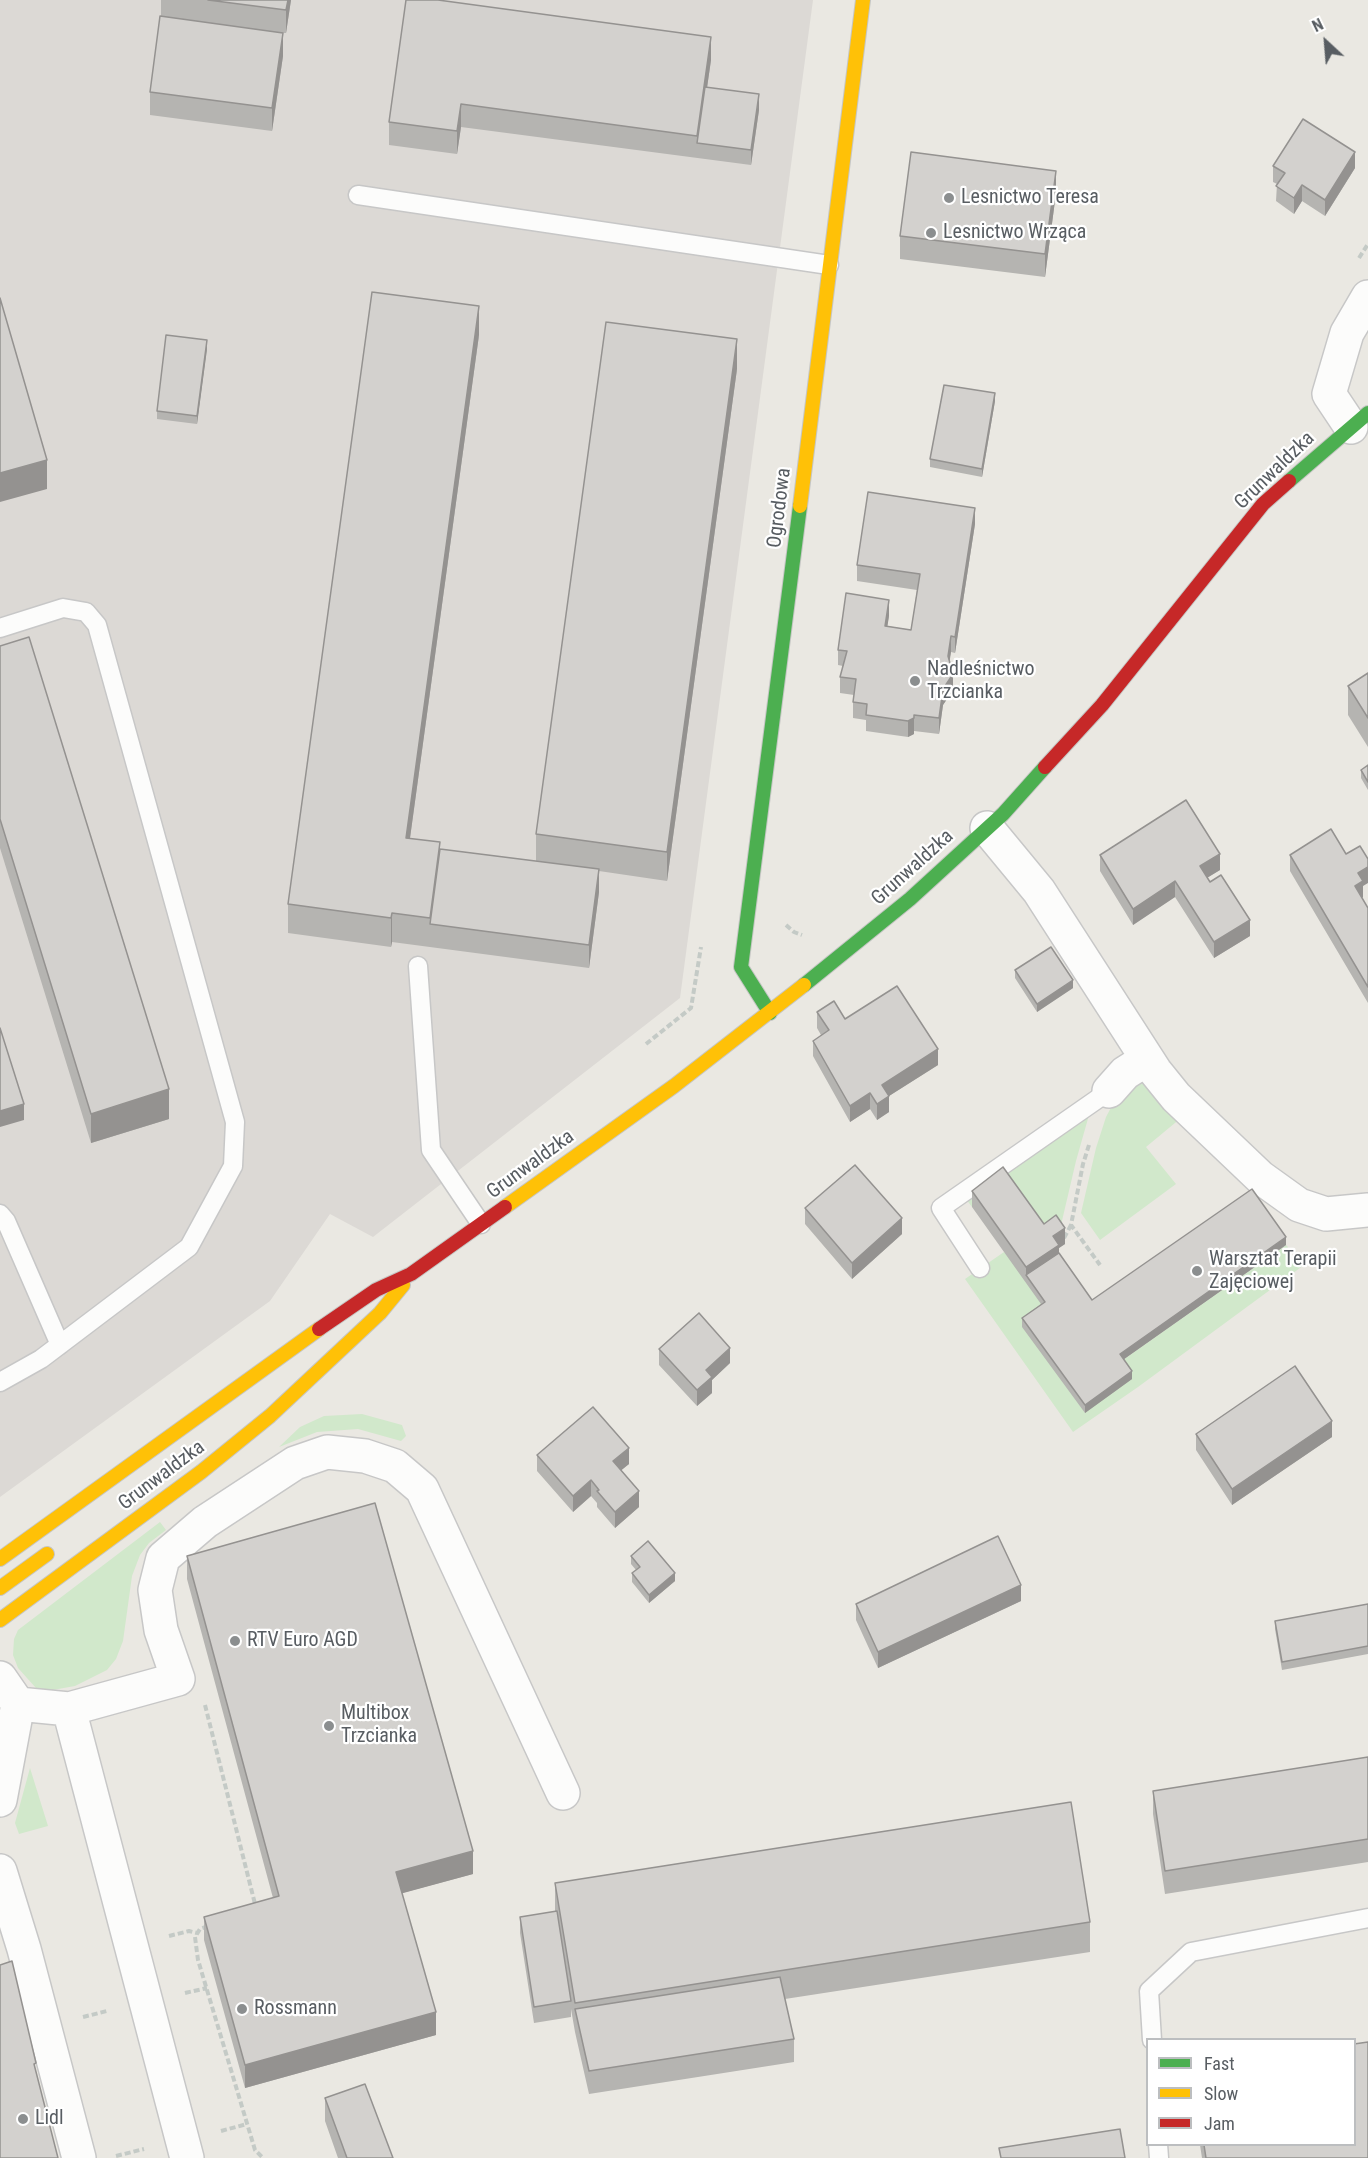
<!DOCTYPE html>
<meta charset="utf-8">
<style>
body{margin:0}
#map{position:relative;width:1368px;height:2158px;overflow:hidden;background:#eae8e2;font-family:"Roboto Condensed",sans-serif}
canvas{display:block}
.legend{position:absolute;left:1146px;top:2038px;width:210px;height:108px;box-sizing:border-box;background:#fff;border:2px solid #bcbec0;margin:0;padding:8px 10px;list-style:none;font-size:18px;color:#585d62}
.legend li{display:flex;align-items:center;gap:12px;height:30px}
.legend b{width:30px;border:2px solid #bcbec0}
.north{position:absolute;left:1296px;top:12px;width:60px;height:60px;-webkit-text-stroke:4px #fff;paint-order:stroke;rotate:334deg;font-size:16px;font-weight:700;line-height:24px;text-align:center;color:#585d62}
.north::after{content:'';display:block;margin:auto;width:21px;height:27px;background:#585d62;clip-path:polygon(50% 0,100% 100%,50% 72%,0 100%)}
</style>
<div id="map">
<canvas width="1368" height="2158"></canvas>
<ul class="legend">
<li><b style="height:8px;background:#4caf50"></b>Fast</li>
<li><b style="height:8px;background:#ffc107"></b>Slow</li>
<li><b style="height:8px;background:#c62828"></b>Jam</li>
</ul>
<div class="north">N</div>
</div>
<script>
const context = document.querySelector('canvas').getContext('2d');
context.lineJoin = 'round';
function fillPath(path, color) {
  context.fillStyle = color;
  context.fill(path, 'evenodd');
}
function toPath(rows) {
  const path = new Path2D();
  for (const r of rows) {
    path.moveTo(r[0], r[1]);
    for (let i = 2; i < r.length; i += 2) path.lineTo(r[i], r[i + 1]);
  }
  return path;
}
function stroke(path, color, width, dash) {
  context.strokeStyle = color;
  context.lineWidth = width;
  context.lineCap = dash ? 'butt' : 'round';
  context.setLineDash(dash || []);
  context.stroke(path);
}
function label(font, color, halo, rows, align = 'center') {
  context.font = font + ' "Roboto Condensed",sans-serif';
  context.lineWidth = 4.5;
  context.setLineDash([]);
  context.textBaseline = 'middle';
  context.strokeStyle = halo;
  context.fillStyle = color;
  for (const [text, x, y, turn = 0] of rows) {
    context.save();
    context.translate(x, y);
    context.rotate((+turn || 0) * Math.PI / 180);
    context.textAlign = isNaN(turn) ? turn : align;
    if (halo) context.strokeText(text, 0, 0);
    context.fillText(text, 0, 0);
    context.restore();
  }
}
fillPath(toPath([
 [0,0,813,0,680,998,373,1237,330,1214,270,1301,0,1497]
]), '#dcd9d5');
fillPath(toPath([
 [1145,1071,1181,1118,1146,1147,1176,1184,1100,1240,1081,1213,1096,1148,1106,1117,1114,1102],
 [1091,1108,1076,1161,1061,1225,1044,1239,1003,1183,972,1207,966,1199],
 [1286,1245,1288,1247,1286,1251,1304,1265,1138,1387,1073,1432,965,1279,1004,1252,1120,1362],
 [362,1414,402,1425,406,1436,401,1441,358,1429,317,1432,279,1447,300,1427,324,1416],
 [160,1522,166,1530,149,1543,140,1555,132,1576,123,1641,116,1659,107,1670,75,1686,47,1691,36,1688,18,1668,13,1655,14,1639,18,1630],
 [30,1768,48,1826,19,1834,15,1823]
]), '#d1e8cb');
const lane = toPath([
 [358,195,829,265],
 [0,628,63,608,86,612,97,625,235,1122,233,1166,189,1247,41,1359,0,1382],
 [418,966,431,1150,481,1224],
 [0,1214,6,1221,60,1345],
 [980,1268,941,1208,1109,1091],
 [1152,2040,1149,1991,1191,1952,1368,1918],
 [1158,2144,1159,2158]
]);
const street = toPath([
 [1351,427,1329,394,1347,333,1368,297],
 [987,828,1039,891,1155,1071,1176,1097,1260,1177,1299,1205,1326,1214,1368,1210],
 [1109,1091,1125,1073,1147,1059],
 [0,1678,18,1704,0,1800],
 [18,1704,69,1709,178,1679,161,1630,155,1590,163,1558,205,1522,295,1463,327,1452,365,1456,395,1466,422,1489,563,1793],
 [69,1709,187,2158],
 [0,1871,24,1949,79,2158]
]);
const fast = toPath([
 [1289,481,1368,413],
 [804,985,910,899,1003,814,1045,767],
 [770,1013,741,967,800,506]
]);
const slow = toPath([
 [800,506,863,0],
 [505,1207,674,1086,804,985],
 [0,1559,319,1329],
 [0,1588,47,1554],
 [0,1620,201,1472,270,1416,380,1313,403,1285]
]);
const jam = toPath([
 [1045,767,1102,705,1263,504,1289,481],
 [319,1329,376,1290,411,1274,505,1207]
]);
stroke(lane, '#c7c7c7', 21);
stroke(street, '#c7c7c7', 36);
stroke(fast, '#c5c6c4', 16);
stroke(slow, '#c5c6c4', 16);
stroke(jam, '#c5c6c4', 16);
stroke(toPath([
 [1359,258,1368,244],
 [786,925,794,932,802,935],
 [646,1044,691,1008,701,947],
 [1089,1145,1083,1164,1071,1225,1100,1265],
 [1064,1238,1071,1225],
 [205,1705,256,1908],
 [208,1926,200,1929,195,1937,198,1960,255,2150,263,2158],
 [169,1936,189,1931,197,1933],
 [185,1993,207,1988],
 [83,2017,107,2011],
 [221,2131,247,2124],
 [116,2156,144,2149]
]), '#c4cac6', 4, [6, 3]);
stroke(lane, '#fcfcfb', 18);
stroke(street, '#fcfcfb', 33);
stroke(fast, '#4caf50', 14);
stroke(slow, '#ffc107', 14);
stroke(jam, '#c62828', 14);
fillPath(toPath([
 [161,0,291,0,286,33,283,33,283,56,272,131,150,115,150,92,161,16],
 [406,0,711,60,707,88,759,110,751,165,461,127,457,154,389,145,389,122],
 [1273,166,1355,168,1325,216,1302,201,1294,214,1276,201,1277,184,1273,182],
 [1056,193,1045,277,900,259,900,236],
 [479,335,410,838,440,849,536,861,536,834,737,369,667,881,599,871,599,892,589,968,392,942,391,947,288,933,288,904],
 [207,349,197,424,157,419,157,411],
 [995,401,982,477,930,467,930,459],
 [975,524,955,653,951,652,949,661,953,690,943,705,939,734,914,731,914,734,908,737,866,731,866,720,853,718,853,702,854,695,840,693,840,677,843,666,838,665,838,650,889,616,887,626,911,630,917,590,857,581,857,565],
 [0,646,169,1119,91,1143,0,848],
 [1368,673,1368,747,1348,715,1348,686],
 [1368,765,1368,790,1361,778,1361,770],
 [1100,855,1220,870,1207,878,1250,936,1214,958,1175,897,1133,925,1100,871],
 [1290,855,1363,886,1363,897,1362,898,1368,908,1368,1003,1290,871],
 [1015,970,1073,988,1037,1012,1015,978],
 [817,1012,845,1019,938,1065,889,1096,889,1112,877,1120,870,1109,850,1122,813,1056,813,1041,821,1035,817,1028],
 [972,1191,1044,1224,1065,1244,1059,1248,1059,1253,1092,1300,1286,1245,1124,1359,1132,1379,1085,1413,1022,1327,1022,1318,1041,1304,972,1207],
 [805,1208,902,1234,852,1279,805,1224],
 [659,1349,730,1363,712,1380,712,1393,697,1406,659,1365],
 [1196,1434,1332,1437,1232,1505,1196,1450],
 [537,1455,629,1464,621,1470,639,1507,615,1528,597,1507,597,1503,591,1496,573,1512,537,1471],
 [187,1556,473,1874,402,1893,436,2035,245,2088,204,1940,204,1917,273,1898,187,1579],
 [631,1556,675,1581,649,1603,632,1582,632,1573,636,1570,631,1564],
 [1021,1601,878,1668,856,1620,856,1604],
 [1368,1604,1368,1654,1282,1670,1275,1629,1275,1621],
 [1368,1757,1368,1862,1165,1894,1153,1814,1153,1791],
 [555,1883,1090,1922,1090,1952,785,1999,794,2039,794,2062,589,2094,575,2032,571,2009,571,2017,534,2023,520,1933,520,1917,555,1912],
 [325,2098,393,2158,338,2158,325,2121],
 [1200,2145,1354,2145,1368,2158,1202,2158]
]), '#b5b4b1');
fillPath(toPath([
 [288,0,291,0,286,33,286,10],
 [283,33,283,56,272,131,272,108],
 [711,37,711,60,699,143,697,143,697,136],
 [759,94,759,110,751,165,751,150],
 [461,104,461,127,457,154,457,131],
 [1355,152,1355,168,1325,216,1325,200],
 [1056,171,1056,193,1045,277,1045,254],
 [1302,185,1302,201,1294,214,1294,198],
 [479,306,479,335,406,867,406,838],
 [737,339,737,369,667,881,667,852],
 [207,340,207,349,197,424,197,416],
 [995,393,995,401,982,477,982,469],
 [47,460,47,489,0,502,0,473],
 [975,508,975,524,955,653,955,637],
 [889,600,889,616,885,642,885,626],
 [951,636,951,652,948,672,948,656],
 [953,674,953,690,943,705,939,734,939,718,943,689],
 [914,715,914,734,908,737,908,721],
 [1220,854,1220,870,1200,882,1200,866],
 [1368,867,1368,883,1363,886,1363,897,1355,902,1355,886,1358,873],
 [599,869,599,892,589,968,589,945],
 [1175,881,1175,897,1133,925,1133,909],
 [392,913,392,942,391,947,391,918],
 [1250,920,1250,936,1214,958,1214,942],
 [1073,980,1073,988,1037,1012,1037,1004],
 [938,1049,938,1065,889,1096,889,1112,877,1120,877,1104,882,1085],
 [169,1089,169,1119,91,1143,91,1114],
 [870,1093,870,1109,850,1122,850,1106],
 [24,1104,24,1120,0,1127,0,1111],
 [902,1218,902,1234,852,1279,852,1263],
 [1065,1228,1065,1244,1059,1248,1059,1261,1026,1275,1026,1267,1053,1236],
 [1286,1237,1286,1245,1120,1362,1120,1354],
 [730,1348,730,1363,712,1380,712,1393,697,1406,697,1390,706,1370],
 [1132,1371,1132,1379,1085,1413,1085,1405],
 [1332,1421,1332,1437,1232,1505,1232,1489],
 [629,1448,629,1464,613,1477,613,1461],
 [591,1480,591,1496,573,1512,573,1496],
 [639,1491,639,1507,615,1528,615,1512],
 [675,1573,675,1581,649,1603,649,1595],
 [1021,1585,1021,1601,878,1668,878,1652],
 [473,1851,473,1874,396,1895,396,1872],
 [436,2012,436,2035,245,2088,245,2065]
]), '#949290');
const building = toPath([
 [208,0,288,0,286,10,208,0],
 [406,0,438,0,711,37,697,136,461,104,457,131,389,122,406,0],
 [160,16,283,33,272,108,150,92,160,16],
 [705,87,759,94,751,150,697,143,705,87],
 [1303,119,1355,152,1325,200,1302,185,1294,198,1276,186,1285,173,1273,166,1303,119],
 [911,152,1056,171,1045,254,900,236,911,152],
 [372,292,479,306,406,838,440,842,430,918,392,913,391,918,288,904,372,292],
 [0,298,47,460,0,473,0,298],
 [606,322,737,339,667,852,536,834,606,322],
 [166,335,207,340,197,416,157,411,166,335],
 [944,385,995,393,982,469,930,459,944,385],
 [868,492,975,508,955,637,951,636,948,656,953,674,943,689,939,718,914,715,914,718,908,721,866,715,867,704,853,702,856,679,840,677,847,651,838,650,846,593,889,600,885,626,911,630,920,574,857,565,868,492],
 [29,637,169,1089,91,1114,0,819,0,646,29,637],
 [1368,673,1368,718,1348,686,1368,673],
 [1368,765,1368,782,1361,770,1368,765],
 [1186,800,1220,854,1200,866,1210,882,1221,875,1250,920,1214,942,1175,881,1133,909,1100,855,1186,800],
 [1331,829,1346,854,1360,846,1368,859,1368,867,1358,873,1363,881,1355,886,1368,908,1368,987,1290,855,1331,829],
 [440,849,599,869,589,945,430,924,440,849],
 [1051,947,1073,980,1037,1004,1015,970,1051,947],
 [897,986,938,1049,882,1085,889,1096,877,1104,870,1093,850,1106,813,1041,829,1030,817,1012,834,1001,845,1019,897,986],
 [0,1028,24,1104,0,1111,0,1028],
 [855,1165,902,1218,852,1263,805,1208,855,1165],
 [1003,1167,1044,1224,1056,1215,1065,1228,1053,1236,1059,1245,1026,1267,972,1191,1003,1167],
 [1252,1189,1286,1237,1120,1354,1132,1371,1085,1405,1022,1318,1045,1302,1026,1275,1059,1253,1092,1300,1252,1189],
 [699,1313,730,1348,706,1370,712,1377,697,1390,659,1349,699,1313],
 [1295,1366,1332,1421,1232,1489,1196,1434,1295,1366],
 [593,1407,629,1448,613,1461,639,1491,615,1512,597,1491,599,1490,591,1480,573,1496,537,1455,593,1407],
 [375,1503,473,1851,396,1872,436,2012,245,2065,204,1917,279,1896,187,1556,375,1503],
 [998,1536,1021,1585,878,1652,856,1604,998,1536],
 [648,1541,675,1573,649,1595,632,1573,640,1567,631,1556,648,1541],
 [1368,1604,1368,1646,1282,1662,1275,1621,1368,1604],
 [1368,1757,1368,1839,1165,1871,1153,1791,1368,1757],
 [1071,1802,1090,1922,575,2003,555,1883,1071,1802],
 [557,1911,571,2001,534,2007,520,1917,557,1911],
 [12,1961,36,2063,34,2064,58,2158,0,2158,0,1965,12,1961],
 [780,1977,794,2039,589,2071,575,2009,780,1977],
 [1368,2042,1368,2158,1206,2158,1204,2145,1354,2145,1354,2044,1368,2042],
 [365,2084,393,2158,347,2158,325,2098,365,2084],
 [1120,2129,1125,2158,1001,2158,999,2148,1120,2129]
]);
fillPath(building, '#d3d1ce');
stroke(building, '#949290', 1.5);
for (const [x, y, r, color] of [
 [949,198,6,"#8b8e8f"],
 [931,233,6,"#8b8e8f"],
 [915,681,6,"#8b8e8f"],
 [1197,1271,6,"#8b8e8f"],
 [235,1641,6,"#8b8e8f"],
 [329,1726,6,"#8b8e8f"],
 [242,2009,6,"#8b8e8f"],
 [23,2119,6,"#8b8e8f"]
]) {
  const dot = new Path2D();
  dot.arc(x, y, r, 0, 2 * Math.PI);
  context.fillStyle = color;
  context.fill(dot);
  stroke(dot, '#fff', 2);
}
label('20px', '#585d62', '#fff', [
 ["Lesnictwo Teresa",961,198],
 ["Lesnictwo Wrząca",943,233],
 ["Nadleśnictwo",927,670],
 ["Trzcianka",927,693],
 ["Warsztat Terapii",1209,1260],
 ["Zajęciowej",1209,1283],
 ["RTV Euro AGD",247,1641],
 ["Multibox",341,1714],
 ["Trzcianka",341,1737],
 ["Rossmann",254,2009],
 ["Lidl",35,2119]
], 'left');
label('20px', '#585d62', '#fff', [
 ["Grunwaldzka",1275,471,-44],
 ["Ogrodowa",780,508,-83],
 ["Grunwaldzka",913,868,-42],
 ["Grunwaldzka",531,1165,-36],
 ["Grunwaldzka",162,1476,-37]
]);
</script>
